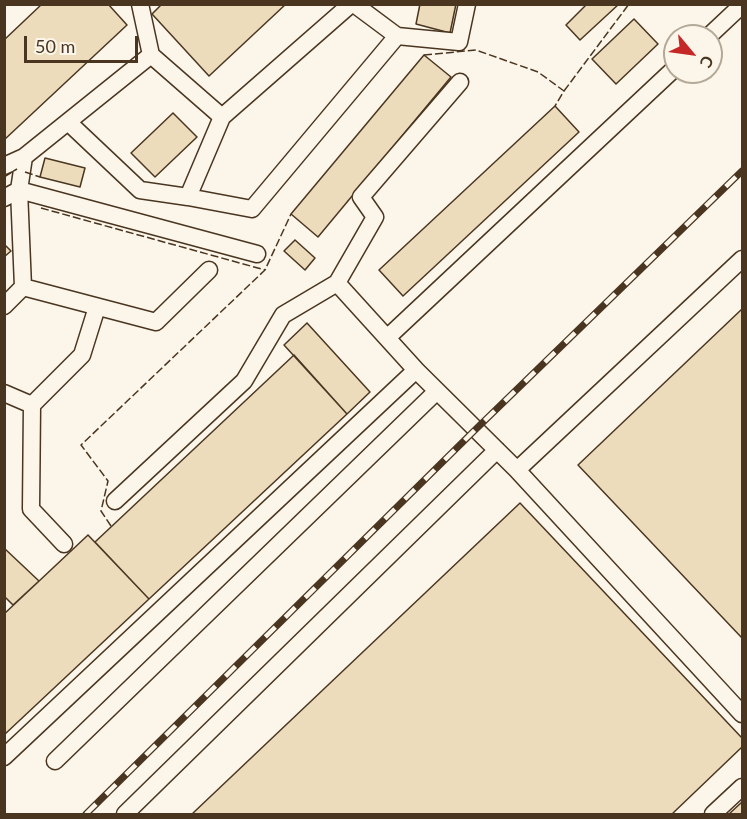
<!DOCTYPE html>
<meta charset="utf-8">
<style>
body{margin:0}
#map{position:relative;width:747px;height:819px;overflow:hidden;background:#fbf6e9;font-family:Lato,sans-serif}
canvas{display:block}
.frame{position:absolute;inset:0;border:6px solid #4a3520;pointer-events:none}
.north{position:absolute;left:663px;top:24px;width:60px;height:60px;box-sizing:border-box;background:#fbf6e9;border:2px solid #b4a999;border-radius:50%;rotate:119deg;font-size:16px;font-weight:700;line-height:24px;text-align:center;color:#4a3520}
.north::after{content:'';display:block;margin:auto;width:21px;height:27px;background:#c62828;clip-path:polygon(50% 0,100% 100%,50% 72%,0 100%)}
.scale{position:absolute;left:24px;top:36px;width:114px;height:27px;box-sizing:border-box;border:3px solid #4a3520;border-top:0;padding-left:8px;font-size:18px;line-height:21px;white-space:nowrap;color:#4a3520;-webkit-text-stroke:4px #fbf6e9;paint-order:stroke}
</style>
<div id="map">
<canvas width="747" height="819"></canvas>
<div class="frame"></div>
<div class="north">С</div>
<div class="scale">50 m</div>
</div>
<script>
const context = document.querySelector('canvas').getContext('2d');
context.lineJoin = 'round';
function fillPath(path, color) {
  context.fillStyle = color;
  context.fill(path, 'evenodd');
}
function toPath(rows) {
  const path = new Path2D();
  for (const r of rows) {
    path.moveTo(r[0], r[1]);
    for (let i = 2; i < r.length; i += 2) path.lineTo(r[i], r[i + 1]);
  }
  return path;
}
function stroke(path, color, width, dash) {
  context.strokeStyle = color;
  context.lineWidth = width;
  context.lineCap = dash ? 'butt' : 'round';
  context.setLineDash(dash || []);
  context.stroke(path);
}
const building = toPath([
 [42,4,108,4,127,25,4,140,4,40,42,4],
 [162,4,286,4,209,76,152,14,162,4],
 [420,4,456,4,450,33,416,24,420,4],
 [587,4,619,4,580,40,566,25,587,4],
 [634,19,658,44,616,84,592,59,634,19],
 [424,55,451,77,318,237,291,214,424,55],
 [555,106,579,132,403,296,379,270,555,106],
 [173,113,197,137,155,177,131,153,173,113],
 [45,158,85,168,80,187,40,177,45,158],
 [295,240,315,258,305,270,284,251,295,240],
 [4,244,11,251,4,257,4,244],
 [742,309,742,638,578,465,742,309],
 [307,323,370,392,347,414,284,345,307,323],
 [294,355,347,414,149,599,95,542,294,355],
 [520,503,742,738,742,747,672,814,192,814,520,503],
 [88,535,149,599,4,735,4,614,88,535],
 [4,548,39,581,13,605,4,596,4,548],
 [742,802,742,814,729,814,742,802]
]);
fillPath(building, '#ecdcbc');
stroke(building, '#4a3520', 1.5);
const minor = toPath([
 [140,4,151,55],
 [354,4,397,36,459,42,467,4],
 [709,36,742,5],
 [460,82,361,197,375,217,337,283,416,370,517,470,742,714],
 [68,122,140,190,188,197,222,117],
 [4,166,24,157],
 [188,197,252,209,397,36],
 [4,198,19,190,257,254],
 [209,270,156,322,23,287,19,190,24,157,151,55,222,117,351,4],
 [4,306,23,287],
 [388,337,675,68],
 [4,393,32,405,82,355,97,307],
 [32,405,31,509,64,544],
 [517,470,742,259],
 [115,501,244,381,283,315,337,283],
 [4,757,416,370],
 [55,761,437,391],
 [125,814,497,450],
 [713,814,742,787]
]);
stroke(minor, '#4a3520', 19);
stroke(minor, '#fbf6e9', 16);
const rail = toPath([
 [86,814,476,429,742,171]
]);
stroke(rail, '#4a3520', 7);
stroke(rail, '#fbf6e9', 4.5, [14]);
stroke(toPath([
 [424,55,476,50,538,72,564,91,555,106],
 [564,91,629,4],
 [25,172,40,177],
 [4,177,17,169],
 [41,208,265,270],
 [111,526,101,511,108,481,81,445,265,270,291,214]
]), '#4a3520', 1.5, [8, 3]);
</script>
